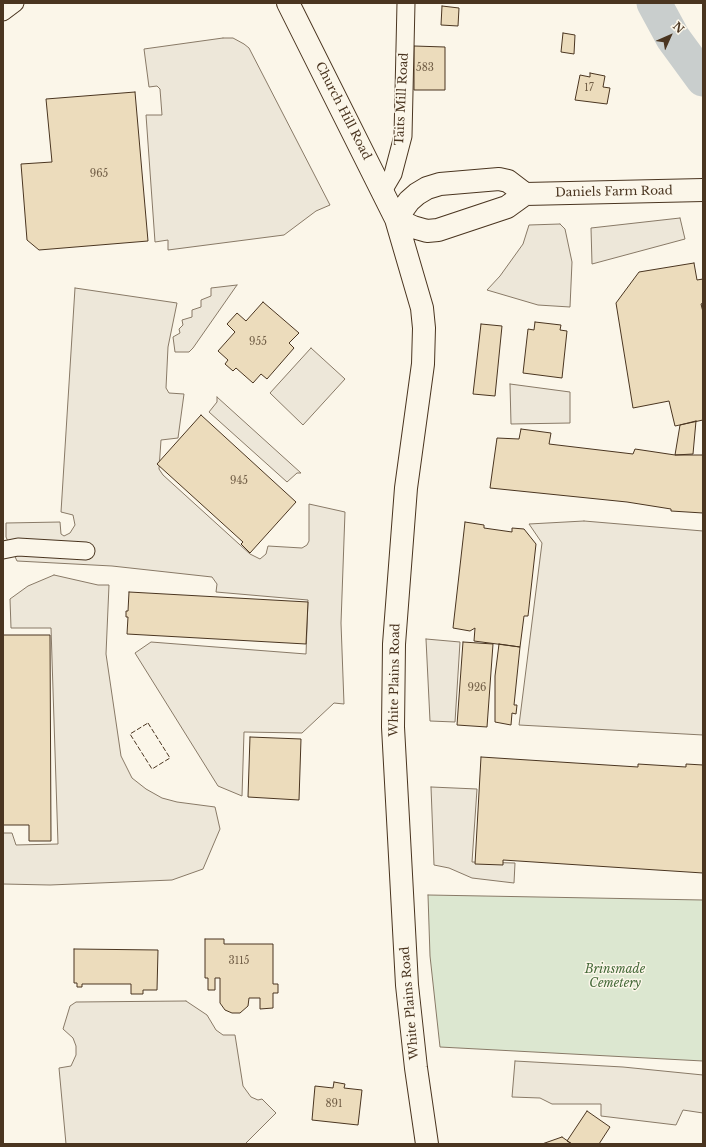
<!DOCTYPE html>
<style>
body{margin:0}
#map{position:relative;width:706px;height:1147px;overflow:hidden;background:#fbf6e9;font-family:"Libre Baskerville",serif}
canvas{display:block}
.frame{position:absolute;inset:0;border:4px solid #4a3520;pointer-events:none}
.north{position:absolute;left:650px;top:16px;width:40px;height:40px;-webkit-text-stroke:3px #fbf6e9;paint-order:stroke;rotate:45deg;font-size:11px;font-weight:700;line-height:16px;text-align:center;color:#4a3520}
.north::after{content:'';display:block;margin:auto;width:14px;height:18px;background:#4a3520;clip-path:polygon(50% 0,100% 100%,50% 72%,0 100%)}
</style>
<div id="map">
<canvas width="706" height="1147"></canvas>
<div class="frame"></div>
<div class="north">N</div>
</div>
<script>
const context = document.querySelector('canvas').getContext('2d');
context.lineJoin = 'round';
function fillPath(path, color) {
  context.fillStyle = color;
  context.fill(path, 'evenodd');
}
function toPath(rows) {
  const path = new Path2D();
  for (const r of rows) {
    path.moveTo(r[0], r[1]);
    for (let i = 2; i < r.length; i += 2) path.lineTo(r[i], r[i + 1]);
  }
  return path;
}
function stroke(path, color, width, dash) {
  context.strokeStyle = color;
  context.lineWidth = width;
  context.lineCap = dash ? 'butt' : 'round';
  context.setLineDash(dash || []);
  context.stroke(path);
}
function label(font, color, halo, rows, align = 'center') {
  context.font = font + ' "Libre Baskerville",serif';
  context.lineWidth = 3;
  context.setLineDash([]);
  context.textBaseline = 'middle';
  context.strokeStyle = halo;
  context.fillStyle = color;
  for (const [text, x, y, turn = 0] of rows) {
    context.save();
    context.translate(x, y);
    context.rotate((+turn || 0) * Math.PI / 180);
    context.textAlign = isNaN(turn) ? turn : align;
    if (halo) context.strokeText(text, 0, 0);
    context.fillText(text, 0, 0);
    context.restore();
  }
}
const green = toPath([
 [428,895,703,900,703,1061,440,1047,430,956,428,895]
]);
fillPath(green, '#dce7d0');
stroke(green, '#887966', 1);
const parking = toPath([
 [223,38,233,38,244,44,249,48,330,205,316,211,284,235,168,250,168,240,155,242,146,115,162,115,160,89,157,86,149,87,144,49,223,38],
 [680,218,685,239,592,264,591,228,680,218],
 [560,224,565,229,572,262,570,307,538,305,487,290,500,276,523,244,529,225,560,224],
 [237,285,193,348,189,352,175,352,173,337,180,333,179,329,183,325,182,320,192,317,192,310,201,307,201,300,211,296,211,288,237,285],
 [75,288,177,303,168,347,166,388,169,393,184,394,178,438,161,440,159,469,163,475,250,554,260,559,266,554,268,546,302,548,307,545,309,541,309,504,345,512,341,623,344,704,334,703,302,733,244,732,242,796,218,786,135,653,151,642,306,654,308,600,216,592,217,584,212,577,112,566,17,561,6,537,6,523,60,522,61,534,64,536,70,533,75,525,73,515,61,512,75,288],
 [311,348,345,379,303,425,270,393,311,348],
 [510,384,570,392,570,423,511,424,510,384],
 [217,397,301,473,297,473,287,482,209,412,217,402,217,397],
 [584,521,703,531,703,735,519,725,542,543,529,524,584,521],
 [54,575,98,585,109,585,106,654,121,756,132,778,146,789,162,798,177,802,215,807,220,829,203,869,172,880,50,885,3,884,3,833,12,833,16,845,58,844,51,628,11,628,10,599,28,586,54,575],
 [426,639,460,642,455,722,430,721,426,639],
 [431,787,477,789,472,862,515,863,514,883,472,878,449,868,434,865,431,787],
 [186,1001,207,1015,216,1030,223,1035,235,1035,243,1086,251,1097,258,1100,262,1099,276,1113,245,1144,66,1144,59,1068,71,1066,76,1055,76,1046,73,1038,63,1029,70,1006,76,1002,186,1001],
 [515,1061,623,1067,703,1075,703,1113,683,1110,676,1125,601,1116,601,1104,552,1104,540,1098,512,1097,515,1061]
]);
fillPath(parking, '#ede7d9');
stroke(parking, '#887966', 1);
stroke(toPath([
 [654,3,673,38,703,79]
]), '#c9cecd', 35);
const building = toPath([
 [442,6,459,8,458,26,441,25,442,6],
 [563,33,575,35,574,54,561,52,563,33],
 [414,46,445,47,445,90,414,90,414,46],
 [590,73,605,76,603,87,610,88,607,104,575,100,580,75,590,77,590,73],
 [135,92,148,241,39,250,27,240,21,164,52,162,46,99,135,92],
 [694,263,697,280,703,279,703,303,701,304,703,312,703,420,675,426,669,401,633,408,616,303,639,272,694,263],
 [263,302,299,333,289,343,294,348,267,379,261,374,253,383,236,368,233,371,225,364,228,360,218,351,235,332,227,324,237,313,246,321,263,302],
 [535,322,561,325,560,330,567,331,562,378,523,373,528,329,534,330,535,322],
 [481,324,502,326,495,396,473,394,481,324],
 [201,415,296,502,250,553,241,544,243,542,157,464,201,415],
 [696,421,693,454,675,455,680,425,696,421],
 [521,429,551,433,549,444,633,454,635,449,675,455,703,455,703,513,671,511,671,509,627,502,490,488,497,438,519,439,521,429],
 [465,522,484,525,484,528,512,532,512,528,524,529,536,544,528,616,524,616,520,647,474,641,475,628,470,631,453,628,465,522],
 [129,592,308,602,306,644,127,634,128,617,126,617,126,611,128,611,129,592],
 [3,635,50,635,51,841,29,841,29,825,3,825,3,635],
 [463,642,493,644,487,727,457,725,463,642],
 [499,644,520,647,514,705,517,705,516,714,512,713,511,725,495,722,495,676,499,644],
 [250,737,301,739,299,800,248,797,250,737],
 [481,757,638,767,638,764,686,767,686,764,703,765,703,873,503,860,503,865,475,864,481,757],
 [205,939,224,939,224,944,273,944,273,984,278,984,278,993,273,993,273,1008,260,1009,260,998,249,998,248,1006,240,1013,232,1013,225,1010,220,1003,220,978,215,978,215,990,208,990,208,978,205,978,205,939],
 [74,949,158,950,157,990,143,990,143,994,131,994,131,984,82,984,82,987,77,987,77,983,74,983,74,949],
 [334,1082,345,1084,344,1088,362,1090,358,1125,312,1120,315,1086,333,1088,334,1082],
 [587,1111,610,1127,599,1144,572,1144,567,1141,587,1111],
 [562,1137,572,1144,542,1144,562,1137]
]);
fillPath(building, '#ecdcbc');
stroke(building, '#4a3520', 1);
const minor = toPath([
 [3,12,15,3],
 [383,191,393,174,403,136,406,3],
 [3,550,18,547,86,551]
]);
const secondary = toPath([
 [288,3,396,219,422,308,424,328,423,364,406,488,394,644,393,727,407,985,416,1068,427,1144],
 [396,219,413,227,427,231,438,230,507,207,525,194,703,190],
 [396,219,409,201,417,194,427,188,440,184,499,179,508,181,525,194]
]);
stroke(minor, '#4a3520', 19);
stroke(secondary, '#4a3520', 24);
stroke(minor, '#fbf6e9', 17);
stroke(secondary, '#fbf6e9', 22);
stroke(toPath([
 [148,723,170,758,152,769,130,734,148,723]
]), '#4a3520', 1, [5, 2]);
label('10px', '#725f47', null, [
 ["583",425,68],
 ["17",589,88],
 ["965",99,174],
 ["955",258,342],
 ["945",239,481],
 ["926",477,688],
 ["3115",239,961],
 ["891",334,1104]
]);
label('12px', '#4a3520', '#fbf6e9', [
 ["Taits Mill Road",402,99,-87],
 ["Church Hill Road",343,111,63],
 ["Daniels Farm Road",614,192,-1],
 ["White Plains Road",395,680,-89],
 ["White Plains Road",410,1003,-95]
]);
label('italic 12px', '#436837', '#fbf6e9', [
 ["Brinsmade",615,970],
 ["Cemetery",615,984]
]);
</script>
